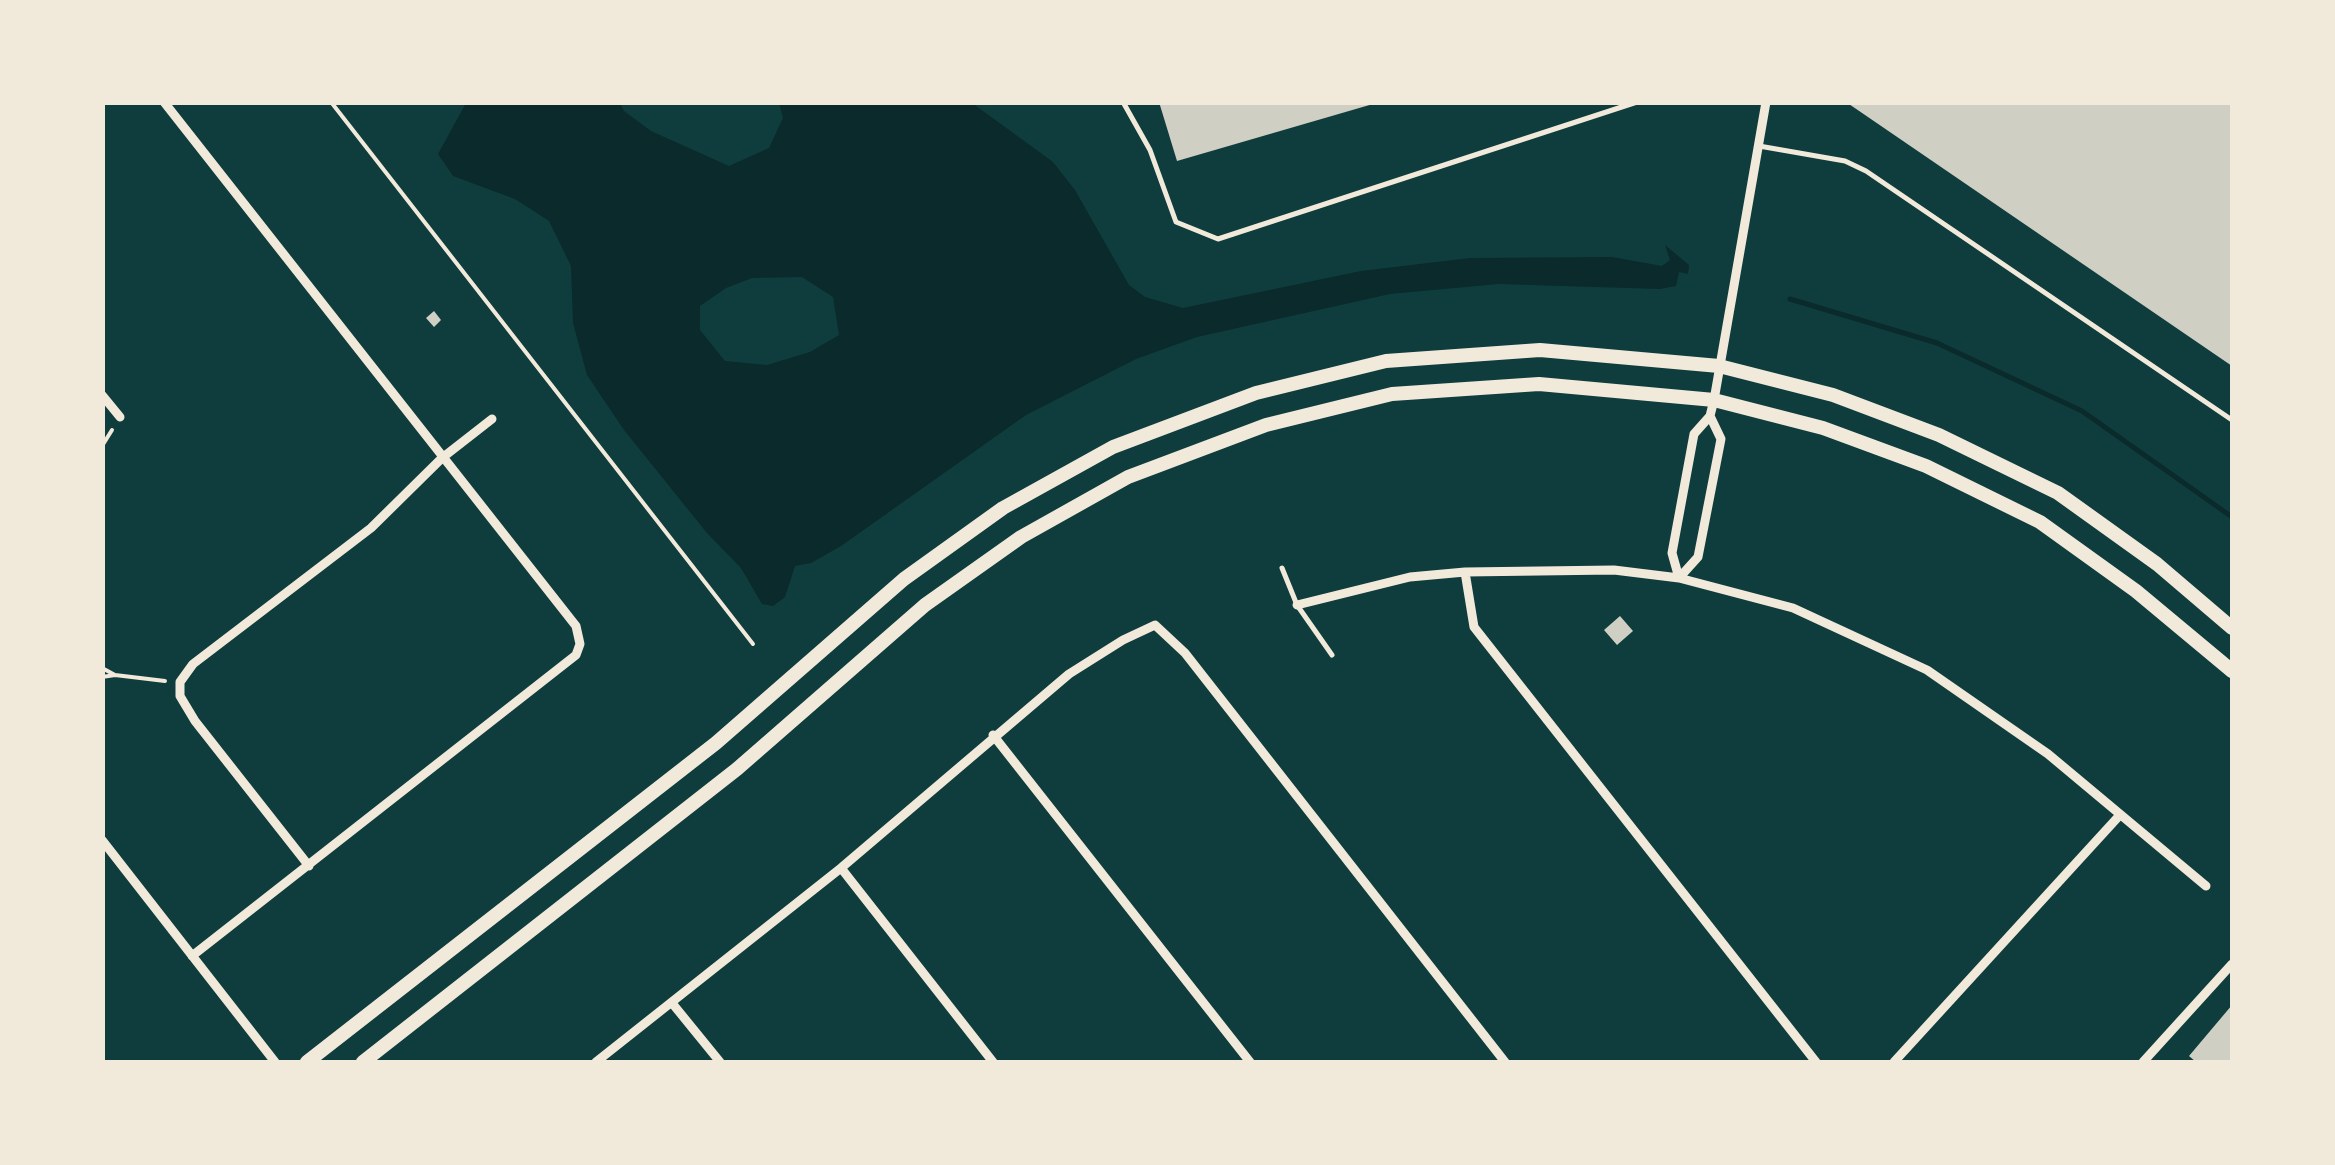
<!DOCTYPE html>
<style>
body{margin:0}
#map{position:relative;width:2335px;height:1165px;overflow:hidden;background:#0f3d3e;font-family:Poppins,sans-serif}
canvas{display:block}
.frame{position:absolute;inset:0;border:105px solid #f1e9da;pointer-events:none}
</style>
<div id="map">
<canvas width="2335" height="1165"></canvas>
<div class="frame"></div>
</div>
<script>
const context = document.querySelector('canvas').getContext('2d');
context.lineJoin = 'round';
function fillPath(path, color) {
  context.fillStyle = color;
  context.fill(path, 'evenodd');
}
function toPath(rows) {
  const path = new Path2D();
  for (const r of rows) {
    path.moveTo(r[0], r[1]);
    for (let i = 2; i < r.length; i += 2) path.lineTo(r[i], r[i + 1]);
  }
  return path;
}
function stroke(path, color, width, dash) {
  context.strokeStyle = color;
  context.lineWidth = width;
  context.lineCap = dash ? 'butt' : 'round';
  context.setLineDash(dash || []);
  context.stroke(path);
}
fillPath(toPath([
 [466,103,620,103,624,111,651,131,729,166,769,148,783,118,779,103,972,103,1053,162,1075,190,1129,285,1145,297,1183,308,1361,271,1470,258,1612,257,1662,266,1670,260,1665,245,1689,265,1688,274,1679,272,1676,286,1660,289,1498,284,1390,294,1197,337,1136,359,1026,415,841,546,811,563,795,566,785,597,773,606,762,604,741,568,707,533,624,430,587,375,573,323,571,266,549,221,515,199,453,176,438,154],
 [802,277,833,297,839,335,810,352,767,365,725,361,700,330,700,306,726,288,752,278]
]), '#0a2a2b');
stroke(toPath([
 [1790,299,1937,343,2082,411,2232,517]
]), '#0a2a2b', 5);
fillPath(toPath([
 [1159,102,1373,102,1373,104,1177,161],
 [1846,102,2232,102,2232,366],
 [434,311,441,320,434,327,426,318],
 [1620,616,1633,631,1617,645,1604,630],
 [2232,1005,2232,1062,2196,1062,2189,1056]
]), '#cfcfc3');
stroke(toPath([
 [331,102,753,644],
 [102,446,112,430],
 [102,668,115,675,165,681],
 [102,677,115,675]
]), '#f1e9da', 4);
stroke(toPath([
 [1123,102,1150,150,1176,222,1218,239,1637,102],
 [1759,146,1845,161,1866,171,2232,420],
 [1282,568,1297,605,1332,655]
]), '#f1e9da', 5);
stroke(toPath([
 [164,102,576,626,580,644,576,655,192,956],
 [102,395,120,417],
 [1465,572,1614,570,1679,578,1793,608,1927,670,2048,754,2206,886],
 [1679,578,1672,553,1694,434,1710,416,1714,400,1766,102],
 [1679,578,1698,557,1721,439,1710,416],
 [1297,605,1410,577,1465,572,1474,627,1816,1062],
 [993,735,1250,1062],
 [102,840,275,1062],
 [309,866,195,721,180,696,180,682,193,664,371,528,442,458,492,419],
 [841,868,993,1062],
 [672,1003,720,1062],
 [596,1062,841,868,1069,674,1123,640,1155,625,1185,653,1505,1062],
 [1894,1062,2119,816],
 [2143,1062,2232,964]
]), '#f1e9da', 9);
stroke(toPath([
 [307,1062,716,743,904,579,1003,508,1113,447,1256,393,1386,361,1540,350,1719,366,1833,395,1939,435,2058,493,2157,564,2232,628],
 [363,1062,737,769,925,605,1021,537,1128,477,1266,425,1392,394,1539,384,1714,400,1823,428,1926,466,2040,522,2136,591,2232,671]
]), '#f1e9da', 14);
</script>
